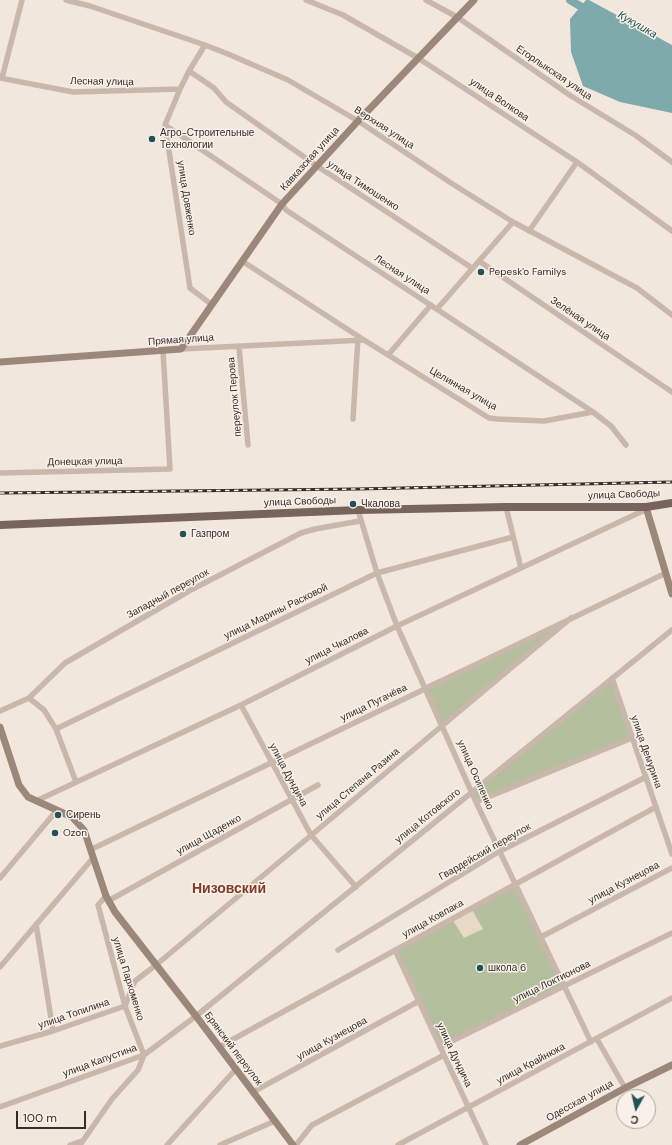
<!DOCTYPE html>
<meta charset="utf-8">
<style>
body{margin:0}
#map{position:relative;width:672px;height:1145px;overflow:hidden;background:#f1e7dd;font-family:"DM Sans",sans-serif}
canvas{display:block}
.north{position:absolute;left:616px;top:1089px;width:40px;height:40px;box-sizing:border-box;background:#f9f1e9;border:1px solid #aba39c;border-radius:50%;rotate:188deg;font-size:11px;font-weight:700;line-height:16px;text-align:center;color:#362d29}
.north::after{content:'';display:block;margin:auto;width:14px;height:18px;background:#215255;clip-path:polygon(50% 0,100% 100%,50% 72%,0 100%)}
.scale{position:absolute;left:16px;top:1111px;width:70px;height:18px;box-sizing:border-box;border:2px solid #362d29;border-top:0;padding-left:5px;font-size:12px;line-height:14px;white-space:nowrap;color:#362d29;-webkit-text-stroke:3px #f9f1e9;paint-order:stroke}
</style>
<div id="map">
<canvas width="672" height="1145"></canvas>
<div class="north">С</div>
<div class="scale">100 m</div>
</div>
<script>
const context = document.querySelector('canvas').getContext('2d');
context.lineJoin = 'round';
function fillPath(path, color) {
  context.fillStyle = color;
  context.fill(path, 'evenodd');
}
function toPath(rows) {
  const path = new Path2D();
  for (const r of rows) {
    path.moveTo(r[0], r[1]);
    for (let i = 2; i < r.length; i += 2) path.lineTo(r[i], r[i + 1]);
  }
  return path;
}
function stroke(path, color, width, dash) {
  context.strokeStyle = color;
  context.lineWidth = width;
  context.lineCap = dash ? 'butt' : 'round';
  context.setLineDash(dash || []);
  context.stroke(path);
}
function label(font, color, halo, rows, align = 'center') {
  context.font = font + ' "DM Sans",sans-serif';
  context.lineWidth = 3;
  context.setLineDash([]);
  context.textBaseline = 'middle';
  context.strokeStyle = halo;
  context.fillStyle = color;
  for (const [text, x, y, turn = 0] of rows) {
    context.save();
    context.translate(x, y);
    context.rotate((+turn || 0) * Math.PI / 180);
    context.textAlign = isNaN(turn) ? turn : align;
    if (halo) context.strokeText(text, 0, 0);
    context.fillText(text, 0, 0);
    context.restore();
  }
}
fillPath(toPath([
 [571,618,443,726,424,686],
 [612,678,632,738,476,802,472,792],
 [516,884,565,986,440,1047,395,950]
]), '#b4bf9e');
fillPath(toPath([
 [471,908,483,929,464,938,452,919]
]), '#e8d8c5');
fillPath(toPath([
 [586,0,589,0,672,45,672,113,620,102,583,86,571,52,570,19]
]), '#7eaaac');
stroke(toPath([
 [570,0,590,12]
]), '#7eaaac', 8);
stroke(toPath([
 [66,0,90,6,205,45,228,54,288,80,358,121,451,183,513,222,637,288,672,315],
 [306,0,343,15,418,58,577,162,672,231],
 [426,0,457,17,571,96,635,135,672,162],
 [205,45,189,71,180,89,165,125,190,288,211,304],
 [189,71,214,88,226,102,317,166,472,268],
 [0,78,73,92,180,89],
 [2,78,22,0],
 [165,125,282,204,286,210,593,412,611,426,626,445],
 [529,231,577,162],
 [242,261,364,340,489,418,497,419,544,421,593,412],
 [479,261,672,392],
 [437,309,513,222],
 [239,347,248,445],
 [181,349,364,340],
 [388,355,431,305],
 [353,419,358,337],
 [0,473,170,469,163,351],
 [506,507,521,568],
 [358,510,377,573,397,626,476,802,591,1042],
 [612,678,672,854],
 [29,698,44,710,56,729,76,782],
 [241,705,311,835,356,887],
 [0,711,29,698,65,663,189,591,301,533,315,529,360,521],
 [56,729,377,573,513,537],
 [36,801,241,705,397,626,647,509],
 [476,802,632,738],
 [90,850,666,573],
 [0,878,57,810],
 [108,901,318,785],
 [36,924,53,1031],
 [541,937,672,868],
 [338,950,500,851,646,777],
 [395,950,486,1145],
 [0,967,93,858],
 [597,1039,625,1088],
 [0,1046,53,1031,125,1006,135,981,156,965,571,618],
 [219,1047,656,807],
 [440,1047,672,933],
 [253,1092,419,1001],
 [0,1107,144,1055,196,1016,672,630],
 [70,1145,82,1141],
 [80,1145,112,1099,138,1070,144,1055,125,1006,98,905,106,896],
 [167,1145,236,1069],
 [220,1145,275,1121],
 [296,1145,312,1125,444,1055],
 [398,1145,672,998]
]), '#c8b7aa', 5.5);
stroke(toPath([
 [0,362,181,349,282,204,358,121,474,0],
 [646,507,672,594],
 [0,727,19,785,28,797,72,817,84,830,106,896,115,912,196,1016,293,1145],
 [520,1145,625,1088,672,1065]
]), '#9c877b', 7);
stroke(toPath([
 [0,525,358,510,506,507,646,507,672,503]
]), '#77645b', 8);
const rail = toPath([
 [0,493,358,489,672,482]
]);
stroke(rail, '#362d29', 3);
stroke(rail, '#f9f1e9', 1.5, [4.5]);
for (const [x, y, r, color] of [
 [152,139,4,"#215255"],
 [481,272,4,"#215255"],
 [353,504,4,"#215255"],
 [183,534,4,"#215255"],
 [58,815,4,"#215255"],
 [55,833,4,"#215255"],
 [480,968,4,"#215255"]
]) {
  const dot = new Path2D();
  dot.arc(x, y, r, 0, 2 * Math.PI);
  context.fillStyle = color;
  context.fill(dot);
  stroke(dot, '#f9f1e9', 1.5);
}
label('10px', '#362d29', '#f9f1e9', [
 ["Егорлыкская улица",554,73,34],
 ["Лесная улица",102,82,1],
 ["улица Волкова",499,100,34],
 ["Верхняя улица",384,128,33],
 ["Кавказская улица",310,159,-48],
 ["улица Тимошенко",363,186,33],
 ["улица Довженко",186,198,81],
 ["Лесная улица",402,275,33],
 ["Зелёная улица",580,319,34],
 ["Прямая улица",181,340,-4],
 ["Целинная улица",463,389,30],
 ["переулок Перова",235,397,-95],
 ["Донецкая улица",85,462,-1],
 ["улица Свободы",624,495,-2],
 ["улица Свободы",300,502,-2],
 ["Западный переулок",168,594,-29],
 ["улица Марины Расковой",276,612,-26],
 ["улица Чкалова",337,646,-27],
 ["улица Пугачёва",374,703,-26],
 ["улица Демурина",646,752,71],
 ["улица Дундича",288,775,62],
 ["улица Осипенко",475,775,66],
 ["улица Степана Разина",358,784,-40],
 ["улица Котовского",428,816,-39],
 ["улица Щаденко",209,835,-29],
 ["Гвардейский переулок",485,852,-30],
 ["улица Кузнецова",624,883,-28],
 ["улица Ковпака",433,919,-29],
 ["улица Пархоменко",128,979,73],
 ["улица Локтионова",552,982,-26],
 ["улица Топилина",74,1014,-19],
 ["улица Кузнецова",332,1039,-29],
 ["Брянский переулок",233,1049,53],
 ["улица Дундича",454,1055,65],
 ["улица Капустина",100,1061,-20],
 ["улица Крайнюка",531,1064,-28],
 ["Одесская улица",580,1101,-29]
]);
label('10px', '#362d29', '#f9f1e9', [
 ["Агро-Строительные",160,133],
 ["Технологии",160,145],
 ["Pepesk'o Familys",489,272],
 ["Чкалова",361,504],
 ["Газпром",191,534],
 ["Сирень",66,815],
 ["Ozon",63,833],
 ["школа 6",488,968]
], 'left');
label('italic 11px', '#215255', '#f9f1e9', [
 ["Кукушка",637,25,30]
]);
label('bold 14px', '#803c27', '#f9f1e9', [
 ["Низовский",229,889]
]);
</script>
